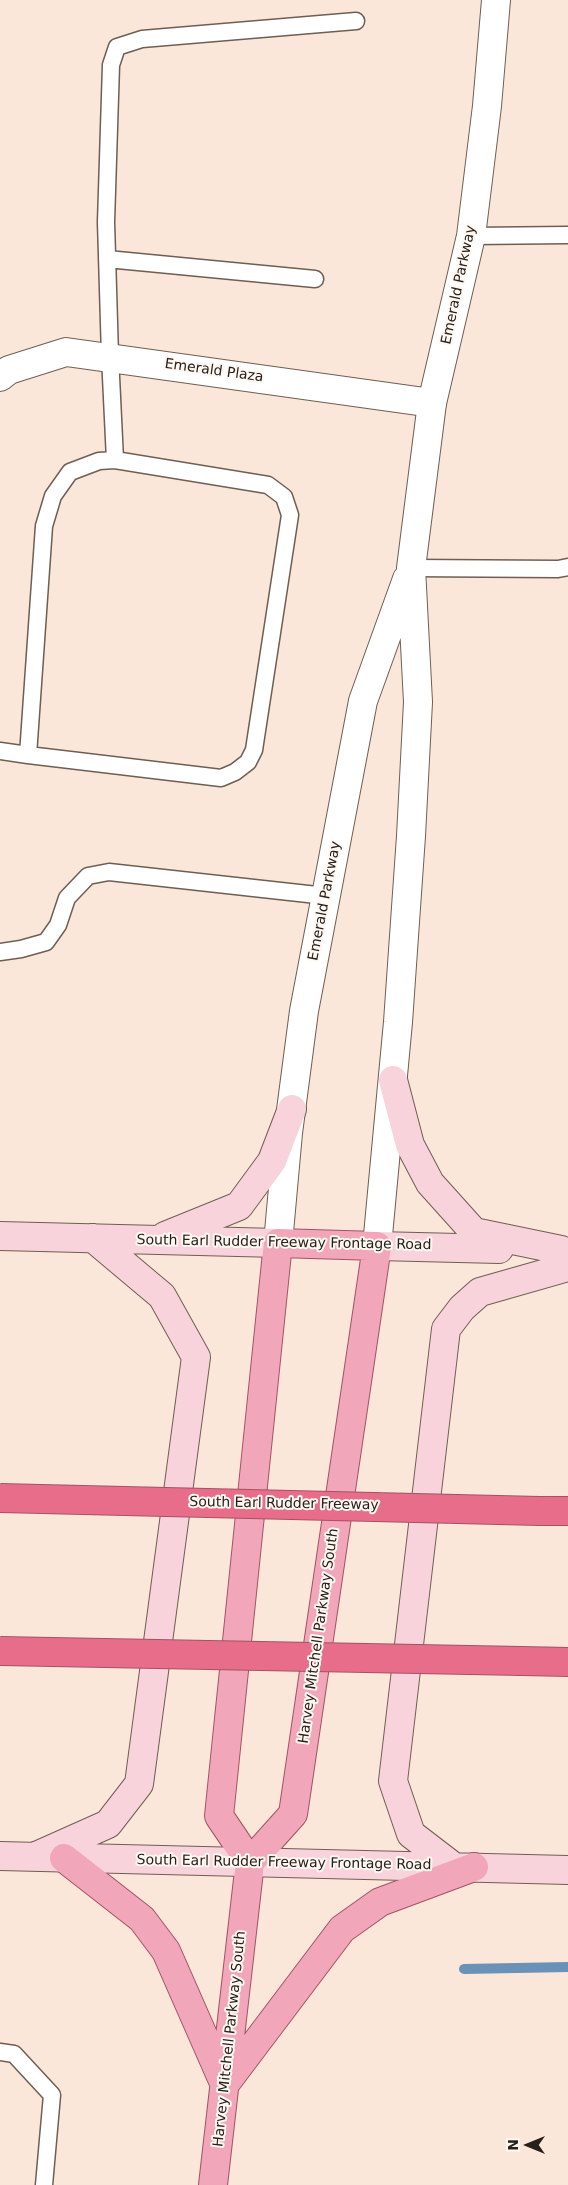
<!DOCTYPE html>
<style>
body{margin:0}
#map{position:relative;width:568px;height:2185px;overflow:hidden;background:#fbe7da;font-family:"DejaVu Sans",sans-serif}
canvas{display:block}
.north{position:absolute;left:503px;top:2120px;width:50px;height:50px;-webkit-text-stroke:4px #fff7f1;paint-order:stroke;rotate:270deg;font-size:14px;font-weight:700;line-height:20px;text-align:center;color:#27201b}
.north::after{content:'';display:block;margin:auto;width:18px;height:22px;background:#27201b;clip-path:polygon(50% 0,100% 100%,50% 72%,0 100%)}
</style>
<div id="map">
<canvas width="568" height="2185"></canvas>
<div class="north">N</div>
</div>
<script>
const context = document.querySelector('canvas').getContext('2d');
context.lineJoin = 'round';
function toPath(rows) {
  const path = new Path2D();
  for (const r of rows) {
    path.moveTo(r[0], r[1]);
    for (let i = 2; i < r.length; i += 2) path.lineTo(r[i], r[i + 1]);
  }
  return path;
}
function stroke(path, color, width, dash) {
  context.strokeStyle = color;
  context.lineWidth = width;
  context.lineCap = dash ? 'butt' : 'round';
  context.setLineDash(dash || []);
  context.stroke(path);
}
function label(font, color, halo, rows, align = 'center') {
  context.font = font + ' "DejaVu Sans",sans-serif';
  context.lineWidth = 4;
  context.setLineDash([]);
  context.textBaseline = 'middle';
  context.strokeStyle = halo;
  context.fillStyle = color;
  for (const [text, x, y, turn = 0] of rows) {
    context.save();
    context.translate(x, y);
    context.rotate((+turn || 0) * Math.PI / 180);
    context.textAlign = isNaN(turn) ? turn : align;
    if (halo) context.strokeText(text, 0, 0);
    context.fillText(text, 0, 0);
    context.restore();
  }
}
stroke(toPath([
 [464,1969,568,1967]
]), '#6a91b8', 10);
const service = toPath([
 [471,236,568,235],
 [107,259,315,279],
 [115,460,110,356,106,222,111,65,117,47,142,39,356,21],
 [411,568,558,569,568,567],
 [0,751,28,755,221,778,235,772,248,762,254,750,290,515,284,497,268,485,115,460,99,461,70,472,53,496,44,526,28,755],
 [0,952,21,949,46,942,58,925,67,898,88,876,109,872,326,896],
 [0,2052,14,2054,52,2095,44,2185]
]);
const minor = toPath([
 [0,377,9,370,66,352,432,403]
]);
const tertiary = toPath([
 [278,1243,288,1133,304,1011,363,701,407,579],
 [377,1246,398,1022,411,836,418,702,411,568,432,403,471,236,487,106,496,0]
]);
const secondary = toPath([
 [393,1080,410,1145,430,1183,474,1232,561,1250],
 [0,1236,278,1243],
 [165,1236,239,1206,272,1161,292,1109],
 [377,1246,499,1249],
 [0,1856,568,1870],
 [34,1857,108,1824,139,1784,196,1357,162,1296,93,1238],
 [454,1867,411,1834,393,1781,446,1329,462,1308,480,1292,568,1267]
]);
const primary = toPath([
 [64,1858,142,1919,166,1951,224,2083],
 [225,2084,342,1929,380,1902,474,1867],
 [213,2185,250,1862,293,1814,377,1246,278,1243,219,1816,250,1862]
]);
const motorway = toPath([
 [540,1511,568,1511],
 [522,1661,568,1662]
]);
stroke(service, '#6f5e52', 19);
stroke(minor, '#6f5e52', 30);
stroke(tertiary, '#6f5e52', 30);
stroke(secondary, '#6f5e52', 30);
stroke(primary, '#a45264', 30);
stroke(motorway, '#a45264', 30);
stroke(service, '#fff', 16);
stroke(minor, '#fff', 28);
stroke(tertiary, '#fff', 28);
stroke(secondary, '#f8d3dc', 28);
stroke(primary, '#f1a7b9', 28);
stroke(motorway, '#e86d8b', 28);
const motorwayBridge = toPath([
 [0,1498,540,1511],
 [0,1651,522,1661]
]);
stroke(motorwayBridge, '#a45264', 30, []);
stroke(motorwayBridge, '#e86d8b', 28);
label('14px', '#27201b', '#fff7f1', [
 ["Emerald Parkway",459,285,-78],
 ["Emerald Plaza",214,371,8],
 ["Emerald Parkway",325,901,-79],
 ["South Earl Rudder Freeway Frontage Road",284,1243,1],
 ["South Earl Rudder Freeway",284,1504,1],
 ["Harvey Mitchell Parkway South",319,1636,-82],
 ["South Earl Rudder Freeway Frontage Road",284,1863,1],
 ["Harvey Mitchell Parkway South",230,2039,-84]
]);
</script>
